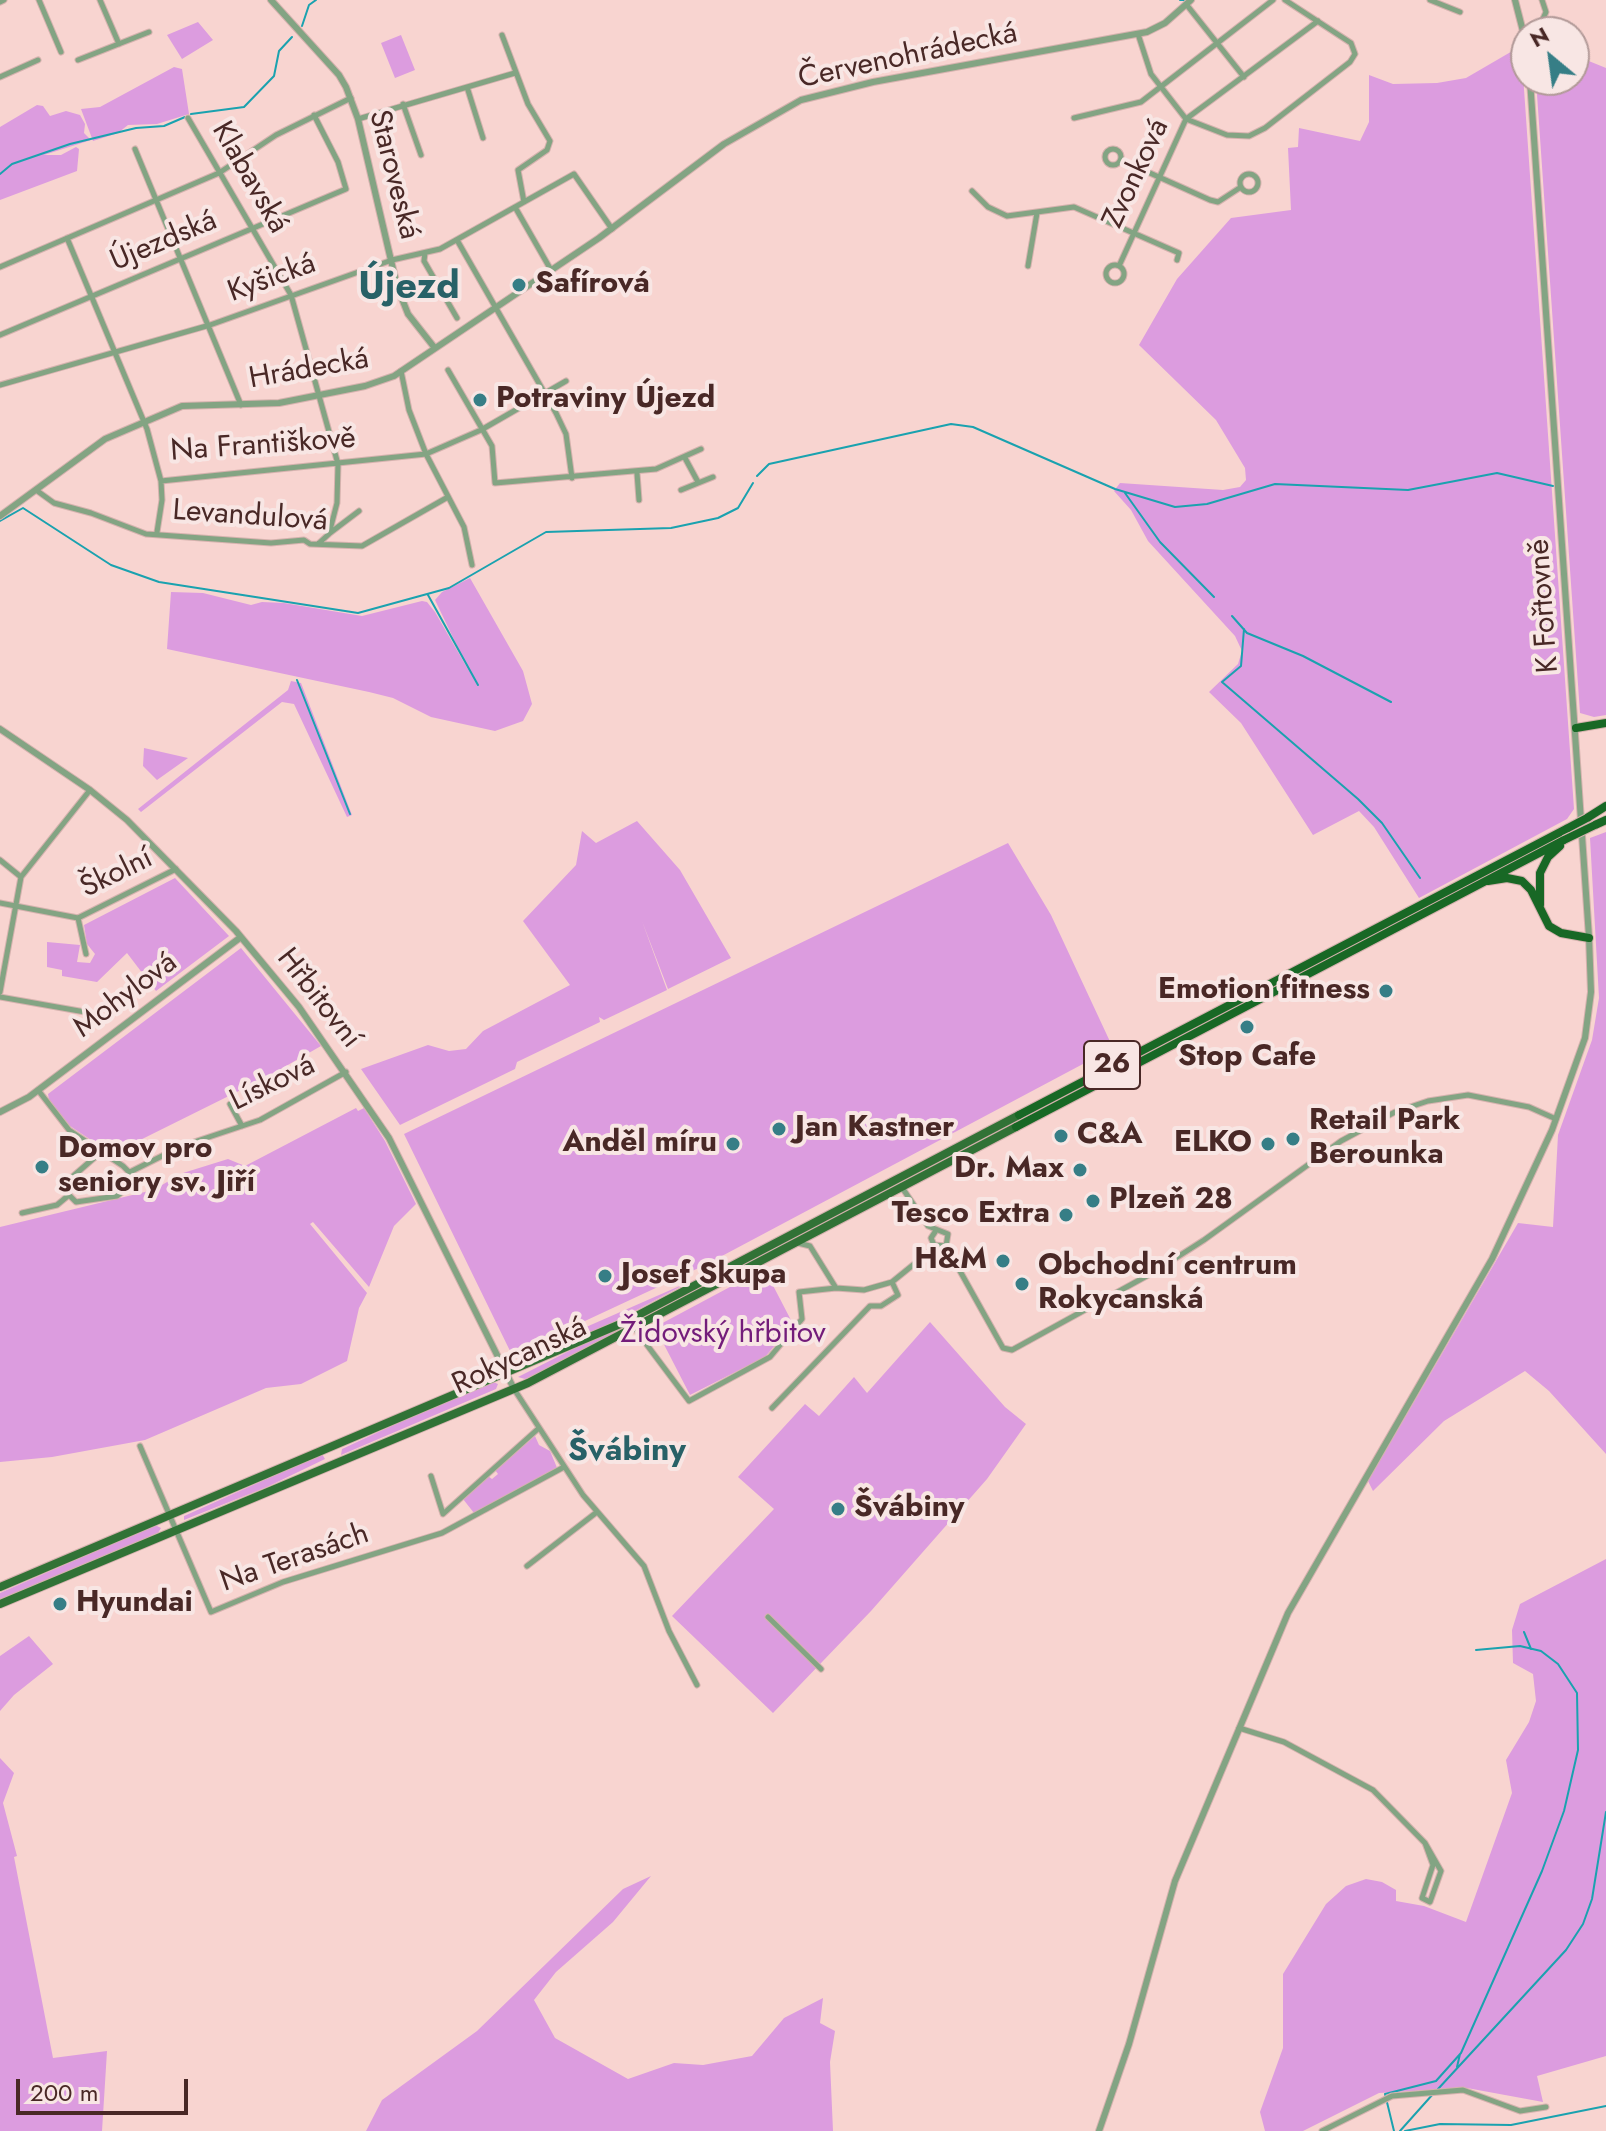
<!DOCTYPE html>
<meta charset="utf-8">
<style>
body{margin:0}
#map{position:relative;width:1606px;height:2131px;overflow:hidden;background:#f8d4d0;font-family:Jost,sans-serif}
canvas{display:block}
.north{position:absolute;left:1510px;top:16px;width:80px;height:80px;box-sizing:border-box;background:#f8e6e4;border:2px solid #b29a98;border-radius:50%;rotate:331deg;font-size:22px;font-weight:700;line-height:32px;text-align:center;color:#492826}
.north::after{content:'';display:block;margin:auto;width:28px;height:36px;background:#367e86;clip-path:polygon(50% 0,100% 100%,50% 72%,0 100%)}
.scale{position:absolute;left:16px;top:2079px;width:172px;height:36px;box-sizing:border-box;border:4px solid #492826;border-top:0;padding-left:10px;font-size:24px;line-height:28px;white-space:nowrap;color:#492826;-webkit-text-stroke:6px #f8e6e4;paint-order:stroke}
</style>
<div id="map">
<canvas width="1606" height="2131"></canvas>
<div class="north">N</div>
<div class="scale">200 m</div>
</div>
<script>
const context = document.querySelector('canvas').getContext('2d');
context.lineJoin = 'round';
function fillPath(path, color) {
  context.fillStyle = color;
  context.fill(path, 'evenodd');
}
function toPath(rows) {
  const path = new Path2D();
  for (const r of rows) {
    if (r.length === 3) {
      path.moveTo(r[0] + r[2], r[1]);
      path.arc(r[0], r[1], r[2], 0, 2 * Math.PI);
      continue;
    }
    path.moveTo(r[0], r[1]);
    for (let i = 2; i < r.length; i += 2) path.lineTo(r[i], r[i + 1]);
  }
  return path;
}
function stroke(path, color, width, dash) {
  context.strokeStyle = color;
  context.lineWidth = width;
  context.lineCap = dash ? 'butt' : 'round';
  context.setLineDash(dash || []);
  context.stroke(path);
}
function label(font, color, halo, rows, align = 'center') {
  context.font = font + ' Jost,sans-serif';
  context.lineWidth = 8;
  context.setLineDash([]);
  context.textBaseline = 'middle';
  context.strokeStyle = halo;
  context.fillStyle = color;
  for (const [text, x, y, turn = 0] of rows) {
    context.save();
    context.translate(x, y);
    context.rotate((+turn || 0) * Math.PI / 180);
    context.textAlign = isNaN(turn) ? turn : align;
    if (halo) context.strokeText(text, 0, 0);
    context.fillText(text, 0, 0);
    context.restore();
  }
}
fillPath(toPath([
 [198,22,213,40,182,59,167,35],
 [401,35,415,70,395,78,381,43],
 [1521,46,1574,809,1567,819,1419,898,1374,827,1359,811,1313,835,1241,723,1209,692,1238,664,1242,651,1235,636,1148,541,1131,510,1114,491,1120,483,1223,490,1240,487,1246,480,1245,468,1216,420,1139,345,1177,279,1231,218,1291,210,1288,148,1298,147,1299,128,1360,141,1369,122,1369,75,1393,84,1437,83,1466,78],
 [1574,55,1606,68,1606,715,1594,717,1580,713,1536,80,1574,80],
 [174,67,182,69,189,114,157,124,128,125,118,133,93,141,81,109,100,107],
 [37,105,43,106,50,116,66,111,80,115,85,124,84,133,91,140,44,155,61,155,76,147,79,149,77,171,0,200,0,127],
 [470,578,523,671,532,704,523,721,495,731,431,717,393,698,369,692,167,649,171,592,203,593,251,605,262,602,284,603,362,616,422,601,427,602,435,612,469,671,435,600,442,592],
 [291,681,301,683,352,815,347,817,294,704,282,702,141,812,138,809,288,690],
 [144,748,188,758,157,780,143,766],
 [637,821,680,870,731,958,668,989,642,921,667,990,604,1020,599,1017,600,1022,517,1062,515,1069,400,1125,361,1069,428,1045,449,1051,466,1049,483,1031,570,985,523,921,576,865,582,831,596,843],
 [1606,832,1606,1454,1549,1391,1525,1371,1444,1421,1373,1491,1368,1481,1518,1223,1553,1227,1558,1135,1592,1040,1599,998,1590,838],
 [1008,843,1051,915,1113,1048,705,1265,512,1355,404,1134],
 [175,878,229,936,156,991,127,953,97,982,62,976,62,970,47,967,47,942,80,945,77,962,90,963,95,954,87,944,84,925],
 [241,948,321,1046,265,1078,112,1154,70,1126,49,1100,48,1094],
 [356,1108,358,1111,364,1108,385,1141,416,1204,394,1226,369,1287,313,1222,310,1224,367,1293,359,1308,347,1361,301,1384,266,1388,145,1440,52,1457,0,1462,0,1227,153,1190,183,1173,228,1159,245,1166],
 [891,1187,548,1369,525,1379,518,1377],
 [758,1272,760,1275,766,1272,793,1324,765,1357,690,1395,655,1327],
 [691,1281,601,1329,521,1362,520,1356],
 [930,1322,1005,1407,1026,1424,987,1479,871,1611,773,1713,672,1616,774,1509,738,1477,805,1404,819,1416,854,1377,867,1393],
 [493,1382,498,1384,496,1389,341,1455,342,1449,402,1421],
 [535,1436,539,1445,550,1451,558,1470,474,1513,463,1499,488,1476,492,1479,498,1474,495,1470],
 [322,1454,325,1459,267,1487,184,1520,184,1516],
 [155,1525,161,1528,158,1533,0,1600,0,1593],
 [1606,1559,1606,2056,1537,2076,1543,2102,1467,2088,1379,2093,1303,2131,1265,2131,1260,2112,1283,2048,1283,1974,1326,1904,1346,1886,1366,1879,1382,1882,1396,1890,1396,1901,1424,1906,1466,1922,1512,1793,1506,1760,1529,1722,1536,1701,1533,1674,1513,1663,1512,1630,1520,1604],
 [29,1636,53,1664,14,1695,0,1711,0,1656],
 [0,1758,14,1773,3,1803,17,1856,14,1857,53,2058,107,2051,102,2131,0,2131],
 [651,1876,613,1922,556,1972,534,2000,555,2038,628,2079,674,2063,703,2065,752,2056,784,2018,823,1998,820,2023,835,2031,830,2062,833,2131,366,2131,382,2100,477,2031,623,1889]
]), '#dc9cdf');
stroke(toPath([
 [1180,0,1184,0],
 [302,26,309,5,316,0],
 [191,114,244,107,274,76,279,51,292,37],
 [0,174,12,164,70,144,136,128,164,126,185,117],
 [757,476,769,464,951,424,973,427,1115,489,1175,507,1207,504,1275,484,1408,490,1497,473,1553,486],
 [1125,493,1160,542,1214,597],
 [0,521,23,508,111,565,159,582,358,613,449,588,546,532,671,528,718,518,738,508,753,483],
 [428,595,478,685],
 [1232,616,1247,633,1303,656,1391,702],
 [1244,629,1241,666,1222,682,1358,799,1382,823,1420,878],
 [297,680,350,814],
 [1524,1632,1531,1649],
 [1457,2067,1460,2054],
 [1438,2089,1566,1950,1583,1924,1592,1899,1606,1812],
 [1394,2131,1385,2094,1436,2081,1461,2053,1542,1871,1564,1811,1578,1750,1577,1693,1558,1664,1541,1651,1520,1646,1476,1650],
 [1400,2131,1433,2094],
 [1405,2131,1440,2124,1511,2125,1606,2106]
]), '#1aa2af', 2);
const minor = toPath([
 [39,0,61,52],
 [100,0,119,44],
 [1430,0,1460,12],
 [0,2,4,0],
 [1186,4,1244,77],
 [1537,32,1546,12,1542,0],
 [1138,34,1151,74,1186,119,1227,135,1249,136,1265,128,1350,62,1355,54,1351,43,1285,0],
 [502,35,528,104,550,141,547,150,518,170,524,202],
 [78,60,149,32],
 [0,77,38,60],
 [467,87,483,138],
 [403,104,421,155],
 [188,118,291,295,338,464,337,503,329,534,318,544],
 [1074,118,1141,102,1273,0],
 [358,119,515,73],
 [1113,157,8],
 [135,149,241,405],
 [1121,160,1210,200,1218,202,1241,187],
 [1249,183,9],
 [972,191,988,207,1007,216,1074,207,1179,253,1177,260],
 [515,207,551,270],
 [67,238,147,429,161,481,162,500,157,532],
 [457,240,556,413,566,434,572,478],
 [425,253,424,261,457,318],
 [1115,274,9],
 [1028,266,1037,213],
 [1119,266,1186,119,1318,21],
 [0,267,219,173,276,135,351,98],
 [0,335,346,189,338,162,314,115],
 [448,370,492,446,495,483,656,469,701,449],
 [401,371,409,410,426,454,464,527,472,565],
 [0,385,210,325,392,260,440,249,574,174,612,229],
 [685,458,698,482],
 [637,473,639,500],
 [161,481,426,454,481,430,566,381],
 [36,490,54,503,91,513,146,534,271,543,304,540,310,544,362,546,448,497],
 [681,490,713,477],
 [330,533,359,511],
 [0,860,21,877],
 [0,903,78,918,176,869],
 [78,918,86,954],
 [0,992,21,877,90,790],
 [0,997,85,1012],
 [38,1090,69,1130,123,1166,137,1180,117,1196,76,1202,69,1195,71,1178,101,1152],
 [230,1104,242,1126],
 [130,1172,182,1146,260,1120,346,1072],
 [901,1186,928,1226,948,1234,946,1246,934,1245],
 [22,1213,57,1205,69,1195],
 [798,1243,810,1246,836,1288],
 [946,1246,1003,1348,1012,1350,1154,1272,1204,1240,1341,1141,1395,1112,1428,1101,1468,1095,1529,1107,1556,1119],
 [638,1333,689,1401,770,1357,802,1319,799,1292,836,1288,864,1290,892,1282,929,1252,934,1245,931,1238,935,1232],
 [514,1389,583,1495,644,1566,669,1631,697,1685],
 [772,1408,870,1306,881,1306,898,1295,892,1282],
 [140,1446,211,1612,283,1582,442,1533,564,1467],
 [431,1476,443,1514,539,1428],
 [527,1566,597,1512],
 [768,1617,821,1669],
 [1239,1728,1284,1742,1373,1790,1425,1843,1433,1865,1422,1898,1430,1902,1441,1871,1425,1843],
 [1322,2131,1392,2096,1463,2090,1520,2111,1546,2107]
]);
const tertiary = toPath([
 [271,0,339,75,346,87,358,119,397,286,408,314,434,347],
 [1515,0,1526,43],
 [0,516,105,439,182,406,279,403,365,386,394,376,599,238,724,144,801,100,873,82,1147,32,1165,23,1191,0],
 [0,729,90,790,127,820,236,931,299,1007,389,1138,514,1389],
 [0,1112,29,1097,241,937],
 [1099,2131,1129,2044,1175,1881,1288,1613,1492,1259,1552,1130,1585,1038,1591,992,1589,937,1530,80]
]);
const primary = toPath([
 [0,1587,625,1322,1019,1115],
 [0,1604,528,1383,1016,1127]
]);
const trunk = toPath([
 [1576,728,1606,723],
 [1587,818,1606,806],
 [1595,825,1606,820],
 [1488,881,1507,878,1522,881,1531,890,1549,926,1561,933,1589,938],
 [1540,905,1540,873,1548,857,1560,846],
 [1019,1115,1568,828],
 [1016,1127,1564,840]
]);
stroke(minor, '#d5b2ae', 7);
stroke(tertiary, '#d5b2ae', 8);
stroke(primary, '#d5b2ae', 10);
stroke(trunk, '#d5b2ae', 10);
stroke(minor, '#83a483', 5);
stroke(tertiary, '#83a483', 6);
stroke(primary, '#317236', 8);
stroke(trunk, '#186825', 8);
const trunkBridge = toPath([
 [1568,828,1587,818],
 [1564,840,1595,825]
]);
stroke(trunkBridge, '#d5b2ae', 10, []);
stroke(trunkBridge, '#186825', 8);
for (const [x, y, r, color] of [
 [519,285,8,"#367e86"],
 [480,400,8,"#367e86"],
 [1386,991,8,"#367e86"],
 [1247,1027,8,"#367e86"],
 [779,1129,8,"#367e86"],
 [1061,1136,8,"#367e86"],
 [1293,1139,8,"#367e86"],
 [733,1144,8,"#367e86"],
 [1268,1144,8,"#367e86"],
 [42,1167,8,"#367e86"],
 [1080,1170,8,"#367e86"],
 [1093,1201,8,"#367e86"],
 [1066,1215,8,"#367e86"],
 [1003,1261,8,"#367e86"],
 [605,1276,8,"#367e86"],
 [1022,1284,8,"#367e86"],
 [838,1509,8,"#367e86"],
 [60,1604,8,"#367e86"]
]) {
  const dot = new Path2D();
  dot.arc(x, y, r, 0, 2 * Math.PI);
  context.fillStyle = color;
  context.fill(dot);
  stroke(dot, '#f8e6e4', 3);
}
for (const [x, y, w] of [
 [1112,1065,56]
]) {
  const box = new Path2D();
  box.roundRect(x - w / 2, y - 24, w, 48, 6);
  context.fillStyle = '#f8e6e4';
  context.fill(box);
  stroke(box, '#492826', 2);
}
label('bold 28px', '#492826', null, [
 ["26",1112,1065]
]);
label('30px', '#492826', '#f8e6e4', [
 ["Červenohrádecká",908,57,-12],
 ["Zvonková",1137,174,-65],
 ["Staroveská",393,175,76],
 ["Klabavská",249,178,60],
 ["Újezdská",164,242,-23],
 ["Kyšická",272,279,-20],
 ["Hrádecká",309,370,-10],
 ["Na Františkově",263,446,-4],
 ["Levandulová",250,517,4],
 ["K Fořtovně",1545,606,-94],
 ["Školní",117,874,-26],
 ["Mohylová",126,996,-37],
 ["Hřbitovní",318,999,52],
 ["Lísková",273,1084,-26],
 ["Rokycanská",520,1357,-25],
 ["Na Terasách",295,1559,-19]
]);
label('bold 30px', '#492826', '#f8e6e4', [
 ["Safírová",535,285],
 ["Potraviny Újezd",496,400],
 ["Emotion fitness",1370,991,"right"],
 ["Stop Cafe",1247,1058,"center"],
 ["Retail Park",1309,1122],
 ["Berounka",1309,1156],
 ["Jan Kastner",795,1129],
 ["C&A",1077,1136],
 ["Anděl míru",717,1144,"right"],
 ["ELKO",1252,1144,"right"],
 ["Domov pro",58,1150],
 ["seniory sv. Jiří",58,1184],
 ["Dr. Max",1064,1170,"right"],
 ["Plzeň 28",1109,1201],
 ["Tesco Extra",1050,1215,"right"],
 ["H&M",987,1261,"right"],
 ["Obchodní centrum",1038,1267],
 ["Rokycanská",1038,1301],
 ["Josef Skupa",621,1276],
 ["Švábiny",854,1509],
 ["Hyundai",76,1604]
], 'left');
label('30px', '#731c7a', '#f8e6e4', [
 ["Židovský hřbitov",723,1335]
]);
label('bold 32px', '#286167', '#f8e6e4', [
 ["Švábiny",627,1452]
]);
label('bold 38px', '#286167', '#f8e6e4', [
 ["Újezd",409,289]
]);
</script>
